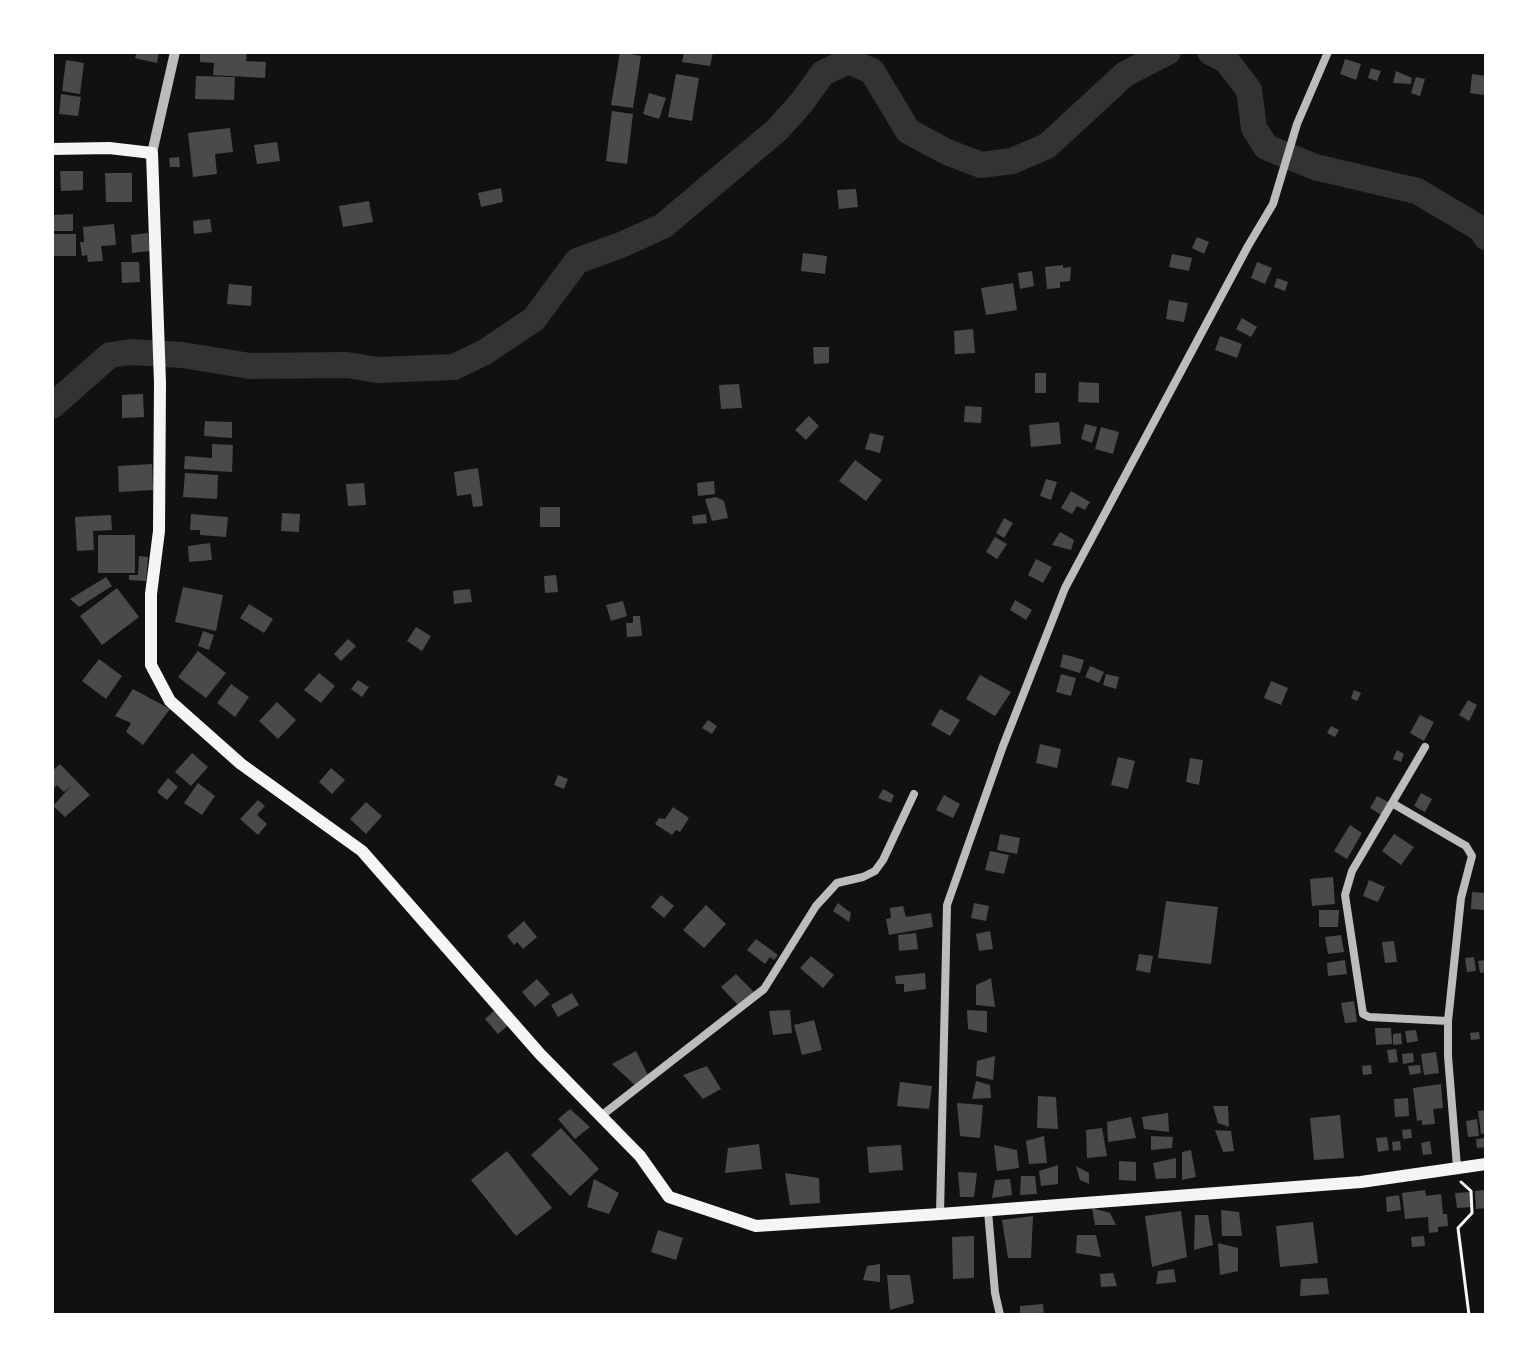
<!DOCTYPE html>
<style>
body{margin:0}
#map{position:relative;width:1538px;height:1367px;overflow:hidden;background:#111;font-family:"Sofia Sans Condensed",sans-serif}
canvas{display:block}
.frame{position:absolute;inset:0;border:54px solid #fff;pointer-events:none}
</style>
<div id="map">
<canvas width="1538" height="1367"></canvas>
<div class="frame"></div>
</div>
<script>
const context = document.querySelector('canvas').getContext('2d');
context.lineJoin = 'round';
function toPath(rows) {
  const path = new Path2D();
  for (const r of rows) {
    path.moveTo(r[0], r[1]);
    for (let i = 2; i < r.length; i += 2) path.lineTo(r[i], r[i + 1]);
  }
  return path;
}
function stroke(path, color, width, dash) {
  context.strokeStyle = color;
  context.lineWidth = width;
  context.lineCap = dash ? 'butt' : 'round';
  context.setLineDash(dash || []);
  context.stroke(path);
}
function fillPath(path, color) {
  context.fillStyle = color;
  context.fill(path, 'evenodd');
}
stroke(toPath([
 [1210,52,1226,60,1249,90,1254,128,1266,147,1315,167,1417,191,1481,229,1486,237],
 [52,406,110,355,131,352,182,355,250,366,347,365,378,370,454,367,485,352,534,319,577,261,621,245,663,226,777,130,802,102,823,73,848,61,872,71,908,131,947,152,981,165,1012,161,1047,146,1125,74,1168,52]
]), '#333', 26);
fillPath(toPath([
 [137,52,159,52,157,63,135,58],
 [200,52,247,52,246,61,266,62,265,78,213,75,214,63,200,62],
 [620,52,641,56,633,108,611,105],
 [684,52,713,52,710,66,682,62],
 [1345,59,1361,64,1356,80,1340,74],
 [66,60,84,63,80,94,62,91],
 [1371,68,1381,71,1377,81,1368,78],
 [1396,71,1412,78,1411,84,1393,83],
 [676,74,699,78,692,121,668,117],
 [1472,74,1486,76,1484,95,1470,93],
 [196,76,235,77,234,100,195,99],
 [1416,77,1425,79,1420,96,1411,93],
 [649,93,666,98,659,119,643,114],
 [61,94,81,97,78,116,59,114],
 [612,111,633,114,627,164,606,161],
 [230,128,233,152,215,154,217,174,193,177,188,133],
 [277,142,280,161,257,164,254,145],
 [179,157,180,167,170,167,169,158],
 [60,171,83,171,83,190,61,191],
 [105,173,132,173,132,202,106,202],
 [501,188,503,202,481,207,478,193],
 [856,189,858,207,839,209,837,190],
 [369,201,373,222,343,227,339,206],
 [73,214,73,231,52,231,52,215],
 [210,219,212,232,194,234,193,221],
 [114,224,116,245,101,246,103,261,88,262,87,255,82,256,80,242,84,242,83,227],
 [148,233,150,251,132,253,131,235],
 [52,234,76,234,76,256,52,256],
 [1197,237,1209,242,1204,254,1192,248],
 [803,253,827,256,825,274,801,271],
 [1172,254,1192,258,1189,271,1169,267],
 [121,262,139,262,140,282,122,283],
 [1257,262,1272,268,1265,284,1251,278],
 [1063,265,1063,268,1071,267,1070,281,1060,282,1060,288,1047,289,1045,267],
 [1032,271,1034,286,1020,289,1018,273],
 [1277,278,1288,282,1285,291,1274,287],
 [1013,283,1017,310,986,315,981,288],
 [229,284,252,286,251,306,227,304],
 [1169,300,1188,303,1184,322,1166,319],
 [1242,318,1257,327,1251,337,1236,329],
 [973,329,975,353,955,354,954,331],
 [1220,336,1242,344,1237,358,1215,350],
 [813,347,829,347,829,363,814,364],
 [1035,373,1046,373,1046,393,1035,393],
 [1079,382,1099,383,1099,403,1078,402],
 [739,384,742,408,721,409,719,385],
 [143,394,144,417,122,418,122,395],
 [965,406,982,407,981,423,964,422],
 [809,416,819,426,806,440,795,430],
 [205,421,232,422,232,438,204,436],
 [1059,422,1061,444,1031,447,1029,425],
 [1085,424,1097,427,1092,443,1081,439],
 [1101,427,1119,432,1113,454,1095,449],
 [870,433,884,436,880,453,865,449],
 [212,444,233,445,232,472,184,469,185,456,212,458],
 [855,460,882,480,866,501,839,481],
 [152,464,153,490,119,492,118,466],
 [478,468,483,506,473,507,471,494,457,496,454,472],
 [185,473,218,475,217,499,183,497],
 [1046,479,1057,482,1051,500,1040,496],
 [714,481,715,494,698,496,697,483],
 [364,483,366,505,348,506,346,484],
 [1071,491,1090,502,1085,510,1077,506,1072,514,1061,508],
 [716,497,724,501,728,518,712,521,705,499],
 [540,507,560,507,560,527,540,527],
 [282,513,300,514,299,532,281,531],
 [191,514,228,517,226,537,200,535,200,530,190,530],
 [706,514,707,523,693,524,692,516],
 [111,515,112,530,93,531,94,550,77,551,75,517],
 [1004,518,1013,523,1004,538,996,533],
 [1060,532,1074,540,1071,550,1052,545],
 [98,535,135,535,135,573,98,573],
 [995,537,1007,544,997,559,986,552],
 [210,543,212,560,189,562,188,546],
 [139,556,148,557,146,581,129,580,129,575,138,575],
 [1036,559,1052,567,1043,583,1028,575],
 [556,575,558,592,545,593,544,576],
 [106,577,112,586,79,607,70,599],
 [183,587,223,595,216,631,175,622],
 [117,588,139,617,102,645,80,616],
 [470,589,472,602,454,604,453,591],
 [1015,600,1032,610,1026,620,1010,610],
 [623,601,627,616,611,621,606,605],
 [249,604,273,619,264,633,240,618],
 [633,616,640,616,642,636,627,637,626,623,633,623],
 [416,627,431,636,422,651,407,641],
 [203,631,214,635,209,650,198,646],
 [348,639,356,646,341,661,334,654],
 [198,651,226,673,206,698,178,677],
 [1063,654,1084,660,1080,673,1060,667],
 [99,659,122,676,106,699,82,681],
 [1090,666,1104,672,1099,683,1085,677],
 [319,673,335,686,321,703,304,690],
 [1061,674,1076,678,1071,696,1056,692],
 [1106,674,1119,677,1116,689,1103,685],
 [980,675,1011,692,995,716,966,699],
 [358,680,369,687,362,697,351,689],
 [1271,681,1288,688,1281,705,1264,698],
 [231,684,249,697,235,717,217,703],
 [133,689,170,709,143,745,126,732,131,723,115,716],
 [1354,690,1361,693,1357,701,1351,698],
 [1468,700,1477,705,1469,721,1459,715],
 [277,702,296,720,278,739,259,721],
 [940,709,960,720,950,736,931,725],
 [1420,715,1434,722,1424,741,1410,733],
 [708,720,717,726,712,734,702,728],
 [1331,726,1339,730,1335,737,1327,733],
 [1040,744,1061,749,1057,768,1036,763],
 [1397,750,1404,754,1401,762,1393,759],
 [192,753,208,767,191,786,175,772],
 [1118,757,1135,761,1128,789,1111,785],
 [1190,758,1203,760,1199,785,1186,782],
 [60,764,90,795,65,817,53,806,71,786,64,792,57,785,52,790,52,771],
 [331,768,345,780,332,794,319,782],
 [558,775,568,779,564,789,554,785],
 [168,778,178,787,167,800,157,792],
 [198,783,215,796,202,815,184,803],
 [883,789,894,795,891,803,878,798],
 [1421,793,1432,799,1425,812,1414,806],
 [944,795,960,804,953,818,936,810],
 [1377,796,1390,803,1383,816,1370,808],
 [258,800,265,806,257,815,267,824,258,835,240,819],
 [366,802,382,816,366,834,350,819],
 [673,807,689,818,680,832,676,830,672,835,655,824,659,818,665,819],
 [1350,825,1362,833,1347,859,1334,851],
 [1000,834,1020,838,1017,854,997,850],
 [1394,834,1414,847,1401,865,1382,851],
 [990,851,1009,855,1004,874,985,870],
 [1333,877,1335,904,1312,906,1310,879],
 [1369,880,1385,887,1378,902,1363,896],
 [1472,892,1486,893,1486,910,1471,909],
 [661,895,674,906,664,918,651,907],
 [1166,901,1218,907,1211,964,1158,958],
 [838,903,851,913,849,922,833,911],
 [974,903,989,906,986,921,971,918],
 [706,905,726,924,704,948,683,930],
 [903,906,906,917,931,913,933,927,889,935,886,919,891,918,890,908],
 [1319,910,1339,910,1338,927,1319,927],
 [524,921,537,937,523,949,517,942,514,945,507,936],
 [990,931,993,949,979,951,976,934],
 [916,933,918,949,899,951,898,935],
 [1341,935,1344,952,1328,954,1325,937],
 [756,939,778,955,774,960,770,957,765,964,747,950],
 [1394,941,1397,962,1385,963,1382,942],
 [1139,954,1153,956,1150,973,1136,970],
 [811,956,834,975,823,988,800,968],
 [1474,957,1476,971,1467,972,1465,958],
 [1345,960,1347,974,1328,976,1327,963],
 [1486,960,1486,972,1480,973,1478,961],
 [925,973,926,989,904,992,904,984,896,984,895,976],
 [736,974,754,992,739,1006,721,987],
 [991,978,995,1007,976,1005,976,985],
 [537,979,550,994,535,1007,522,992],
 [572,993,579,1005,558,1017,551,1005],
 [1354,1001,1357,1022,1345,1023,1341,1003],
 [497,1008,511,1023,498,1034,485,1019],
 [790,1010,792,1033,773,1035,769,1011],
 [967,1010,987,1011,987,1033,968,1029],
 [814,1020,822,1050,802,1055,794,1025],
 [1375,1028,1391,1028,1392,1044,1376,1045],
 [1416,1030,1418,1041,1407,1043,1405,1031],
 [1479,1032,1480,1039,1471,1040,1470,1033],
 [1401,1033,1402,1044,1393,1045,1393,1034],
 [1396,1049,1398,1062,1389,1063,1387,1050],
 [636,1051,648,1075,637,1087,612,1064],
 [1436,1052,1439,1073,1424,1075,1421,1054],
 [1413,1053,1414,1062,1403,1064,1402,1054],
 [995,1056,993,1080,976,1076,977,1061],
 [1371,1065,1372,1074,1363,1075,1362,1066],
 [1420,1065,1421,1073,1410,1075,1408,1066],
 [707,1066,721,1089,703,1099,683,1075],
 [976,1081,990,1085,991,1098,972,1099],
 [900,1082,932,1086,929,1109,897,1106],
 [1441,1084,1443,1108,1433,1109,1435,1124,1422,1125,1422,1120,1417,1121,1413,1088],
 [1038,1096,1056,1097,1058,1129,1037,1128],
 [1408,1098,1409,1116,1395,1117,1394,1099],
 [957,1103,983,1105,980,1138,960,1136],
 [1213,1106,1228,1106,1229,1127,1218,1123],
 [570,1109,590,1127,575,1139,558,1119],
 [1486,1110,1486,1133,1481,1134,1478,1111],
 [1168,1113,1169,1132,1144,1129,1142,1117],
 [1340,1115,1344,1158,1314,1160,1310,1118],
 [1131,1117,1136,1138,1108,1142,1107,1122],
 [1477,1119,1479,1136,1468,1137,1466,1121],
 [561,1128,599,1169,570,1196,531,1155],
 [1102,1128,1107,1156,1087,1158,1086,1130],
 [1411,1129,1412,1138,1403,1139,1402,1130],
 [1215,1130,1231,1131,1234,1151,1223,1152],
 [1044,1136,1047,1163,1029,1164,1026,1141],
 [1151,1136,1173,1137,1172,1148,1151,1150],
 [1387,1137,1389,1150,1378,1152,1376,1138],
 [1486,1138,1486,1147,1477,1148,1476,1139],
 [1400,1141,1401,1150,1393,1151,1392,1142],
 [1430,1141,1432,1154,1423,1155,1421,1143],
 [759,1144,762,1169,725,1173,728,1148],
 [901,1145,903,1170,869,1173,867,1147],
 [994,1145,1017,1150,1019,1168,997,1171],
 [1191,1150,1196,1177,1182,1180,1182,1152],
 [507,1151,552,1208,516,1236,471,1180],
 [1176,1158,1176,1178,1156,1179,1153,1163],
 [1119,1161,1136,1162,1136,1181,1119,1180],
 [1058,1165,1058,1184,1041,1186,1039,1171],
 [1076,1166,1089,1173,1089,1184,1080,1180],
 [958,1172,977,1173,974,1197,960,1197],
 [785,1173,819,1178,820,1203,790,1205],
 [1021,1176,1035,1176,1037,1194,1020,1195],
 [594,1179,619,1193,609,1214,587,1207],
 [1010,1179,1012,1195,992,1198,995,1180],
 [1425,1190,1426,1196,1441,1194,1443,1214,1447,1214,1448,1226,1438,1227,1438,1232,1429,1233,1428,1217,1405,1219,1402,1193],
 [1486,1190,1486,1208,1476,1209,1475,1191],
 [1470,1192,1471,1207,1457,1208,1455,1193],
 [1399,1195,1401,1210,1387,1212,1386,1197],
 [1092,1208,1110,1213,1116,1225,1095,1225],
 [1221,1210,1239,1212,1242,1236,1222,1236],
 [1181,1211,1187,1257,1152,1267,1145,1216],
 [1195,1215,1208,1215,1213,1245,1194,1250],
 [1033,1216,1031,1258,1008,1258,1002,1220],
 [1313,1222,1318,1263,1280,1267,1276,1226],
 [658,1230,683,1238,676,1260,651,1252],
 [1077,1235,1096,1235,1101,1257,1076,1253],
 [974,1236,974,1278,953,1279,952,1237],
 [1424,1236,1425,1246,1412,1247,1411,1237],
 [1218,1243,1238,1248,1238,1271,1220,1275],
 [880,1264,880,1282,863,1280,867,1266],
 [1174,1269,1176,1282,1156,1284,1158,1271],
 [1113,1273,1117,1286,1101,1287,1100,1274],
 [887,1275,910,1275,914,1303,890,1310],
 [1327,1278,1329,1294,1300,1296,1301,1279],
 [1043,1304,1044,1315,1020,1315,1020,1306]
]), '#4a4a4a');
stroke(toPath([
 [1461,1182,1471,1191,1472,1213,1458,1228,1469,1315]
]), '#f5f5f5', 3);
stroke(toPath([
 [1425,747,1352,871,1345,895,1363,1014,1369,1017,1448,1021],
 [1392,803,1466,846,1472,856,1461,898,1448,1021,1448,1056,1457,1167],
 [601,1116,764,989,816,906,837,883,863,877,875,871,883,860,914,794],
 [988,1211,995,1293,1000,1315],
 [940,1214,947,905,1003,746,1065,588,1248,246,1273,204,1297,124,1328,52]
]), '#bcbcbc', 8);
stroke(toPath([
 [152,153,175,52]
]), '#bcbcbc', 10);
stroke(toPath([
 [52,149,109,148,152,153,160,383,159,531,151,594,151,665,170,701,241,764,362,851,540,1054,640,1156,669,1197,756,1226,940,1214,1361,1182,1486,1164]
]), '#f5f5f5', 12);
</script>
